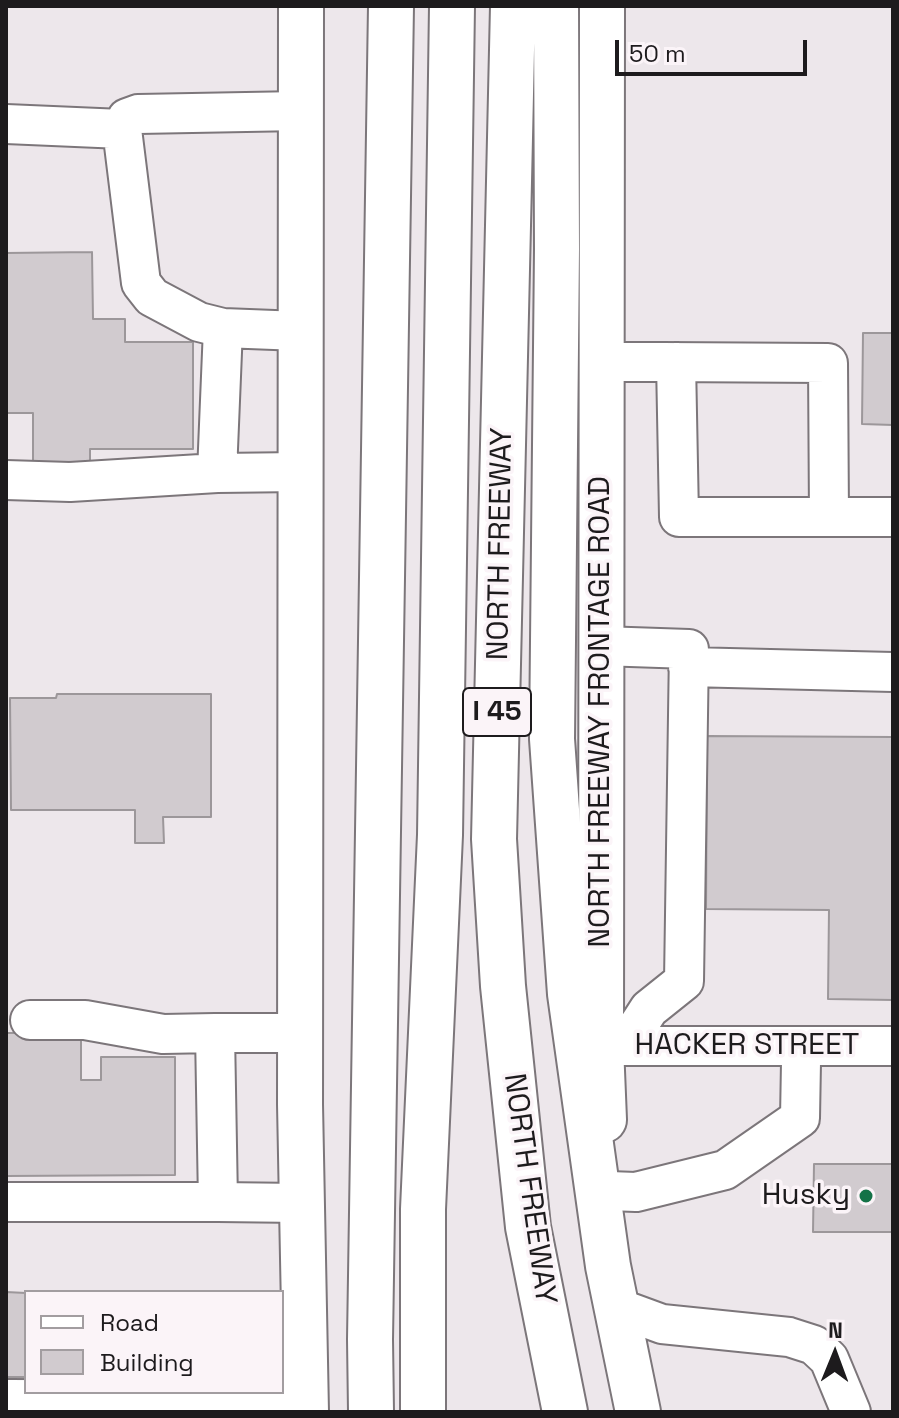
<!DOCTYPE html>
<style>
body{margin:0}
#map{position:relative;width:899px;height:1418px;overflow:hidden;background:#ede7eb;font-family:"Space Grotesk",sans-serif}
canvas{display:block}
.frame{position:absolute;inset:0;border:8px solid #1d1b1d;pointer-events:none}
.legend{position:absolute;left:24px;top:1290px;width:260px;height:104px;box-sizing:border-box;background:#fbf4f8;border:2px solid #a29da0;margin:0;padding:10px 14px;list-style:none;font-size:24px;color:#1d1b1d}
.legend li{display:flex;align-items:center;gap:16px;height:40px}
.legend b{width:40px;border:2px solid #a29da0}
.north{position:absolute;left:795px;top:1314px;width:80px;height:80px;-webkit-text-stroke:6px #fbf4f8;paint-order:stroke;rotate:1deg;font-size:22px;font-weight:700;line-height:32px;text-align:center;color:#1d1b1d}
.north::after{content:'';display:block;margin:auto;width:28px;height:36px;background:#1d1b1d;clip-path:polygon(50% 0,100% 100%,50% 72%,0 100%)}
.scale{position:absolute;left:615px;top:40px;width:192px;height:36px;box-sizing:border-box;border:4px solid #1d1b1d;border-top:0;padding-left:10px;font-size:24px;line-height:28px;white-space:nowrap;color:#1d1b1d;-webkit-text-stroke:6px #fbf4f8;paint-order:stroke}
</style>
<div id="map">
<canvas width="899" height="1418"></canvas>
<div class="frame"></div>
<ul class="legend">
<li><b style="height:10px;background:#fff"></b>Road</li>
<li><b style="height:22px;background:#d1cbcf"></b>Building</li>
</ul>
<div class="north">N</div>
<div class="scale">50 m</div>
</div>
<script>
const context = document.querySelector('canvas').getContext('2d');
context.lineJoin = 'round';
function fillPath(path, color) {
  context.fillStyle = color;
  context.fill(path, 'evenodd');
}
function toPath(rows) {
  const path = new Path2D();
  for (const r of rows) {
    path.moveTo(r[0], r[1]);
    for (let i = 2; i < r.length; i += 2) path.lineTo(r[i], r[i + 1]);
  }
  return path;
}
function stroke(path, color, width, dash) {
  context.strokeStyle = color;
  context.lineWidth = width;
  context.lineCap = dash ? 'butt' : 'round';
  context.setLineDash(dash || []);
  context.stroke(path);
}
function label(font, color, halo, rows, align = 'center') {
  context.font = font + ' "Space Grotesk",sans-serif';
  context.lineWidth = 7;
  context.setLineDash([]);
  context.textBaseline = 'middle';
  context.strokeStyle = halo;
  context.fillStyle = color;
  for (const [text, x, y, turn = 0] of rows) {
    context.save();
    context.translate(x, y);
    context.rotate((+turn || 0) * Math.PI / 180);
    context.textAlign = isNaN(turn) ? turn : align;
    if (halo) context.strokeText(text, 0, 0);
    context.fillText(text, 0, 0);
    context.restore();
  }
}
const building = toPath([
 [92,252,93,319,125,319,125,342,193,342,193,449,90,449,90,462,33,462,33,413,6,413,6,253,92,252],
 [863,333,893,333,893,425,862,424,863,333],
 [57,694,211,694,211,817,163,817,164,843,135,843,135,810,11,810,10,698,56,698,57,694],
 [707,736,893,737,893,1000,828,999,829,910,706,909,707,736],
 [6,1033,81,1033,81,1080,101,1080,101,1057,175,1057,175,1175,6,1176,6,1033],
 [814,1164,893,1164,893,1232,813,1232,814,1164],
 [6,1292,26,1293,26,1377,6,1377,6,1292]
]);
fillPath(building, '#d1cbcf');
stroke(building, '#9c979a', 2);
const minor = toPath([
 [6,124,122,129],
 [223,328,217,473,300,472],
 [300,331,223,328,199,322,152,297,141,283,122,129,127,118,138,114,300,111],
 [602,362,662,362,828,363,829,517,679,517,676,362],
 [6,480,70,482,217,473],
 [829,517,893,517],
 [601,646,689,649,684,981,649,1009,625,1046],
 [688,667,893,672],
 [30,1020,85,1020,163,1034,215,1033],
 [300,1033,215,1033,218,1202,302,1203],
 [604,1046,893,1046],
 [609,1191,636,1192,725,1170,800,1118,801,1062,798,1046],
 [6,1202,218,1202],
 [632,1313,662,1324,789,1337,814,1345,829,1359,851,1412],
 [6,1399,306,1400]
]);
const major = toPath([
 [301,6,300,1104,306,1412],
 [602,6,601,1046,604,1120]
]);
const highway = toPath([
 [513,6,494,839,503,986,528,1227,565,1412],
 [556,6,557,249,552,739,570,994,608,1266,638,1412],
 [371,1412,370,1339,391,6],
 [423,1412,423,1209,440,835,452,6]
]);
stroke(minor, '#7c767a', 42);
stroke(major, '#7c767a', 48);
stroke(highway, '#7c767a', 48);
stroke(minor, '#fff', 38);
stroke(major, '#fff', 44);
stroke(highway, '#fff', 44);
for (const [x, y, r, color] of [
 [866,1196,8,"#147247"]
]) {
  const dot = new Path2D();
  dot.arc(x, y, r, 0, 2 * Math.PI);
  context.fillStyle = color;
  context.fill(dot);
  stroke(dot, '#fbf4f8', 3);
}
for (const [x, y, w] of [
 [497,712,68]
]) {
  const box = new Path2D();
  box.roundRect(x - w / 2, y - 24, w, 48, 6);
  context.fillStyle = '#fbf4f8';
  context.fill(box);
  stroke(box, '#1d1b1d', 2);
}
label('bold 28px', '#1d1b1d', null, [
 ["I 45",497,712]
]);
label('30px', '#1d1b1d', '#fbf4f8', [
 ["NORTH FREEWAY",501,544,-89],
 ["NORTH FREEWAY FRONTAGE ROAD",601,712,-90],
 ["HACKER STREET",747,1046],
 ["NORTH FREEWAY",529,1189,82]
]);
label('30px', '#1d1b1d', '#fbf4f8', [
 ["Husky",850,1196]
], 'right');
</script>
